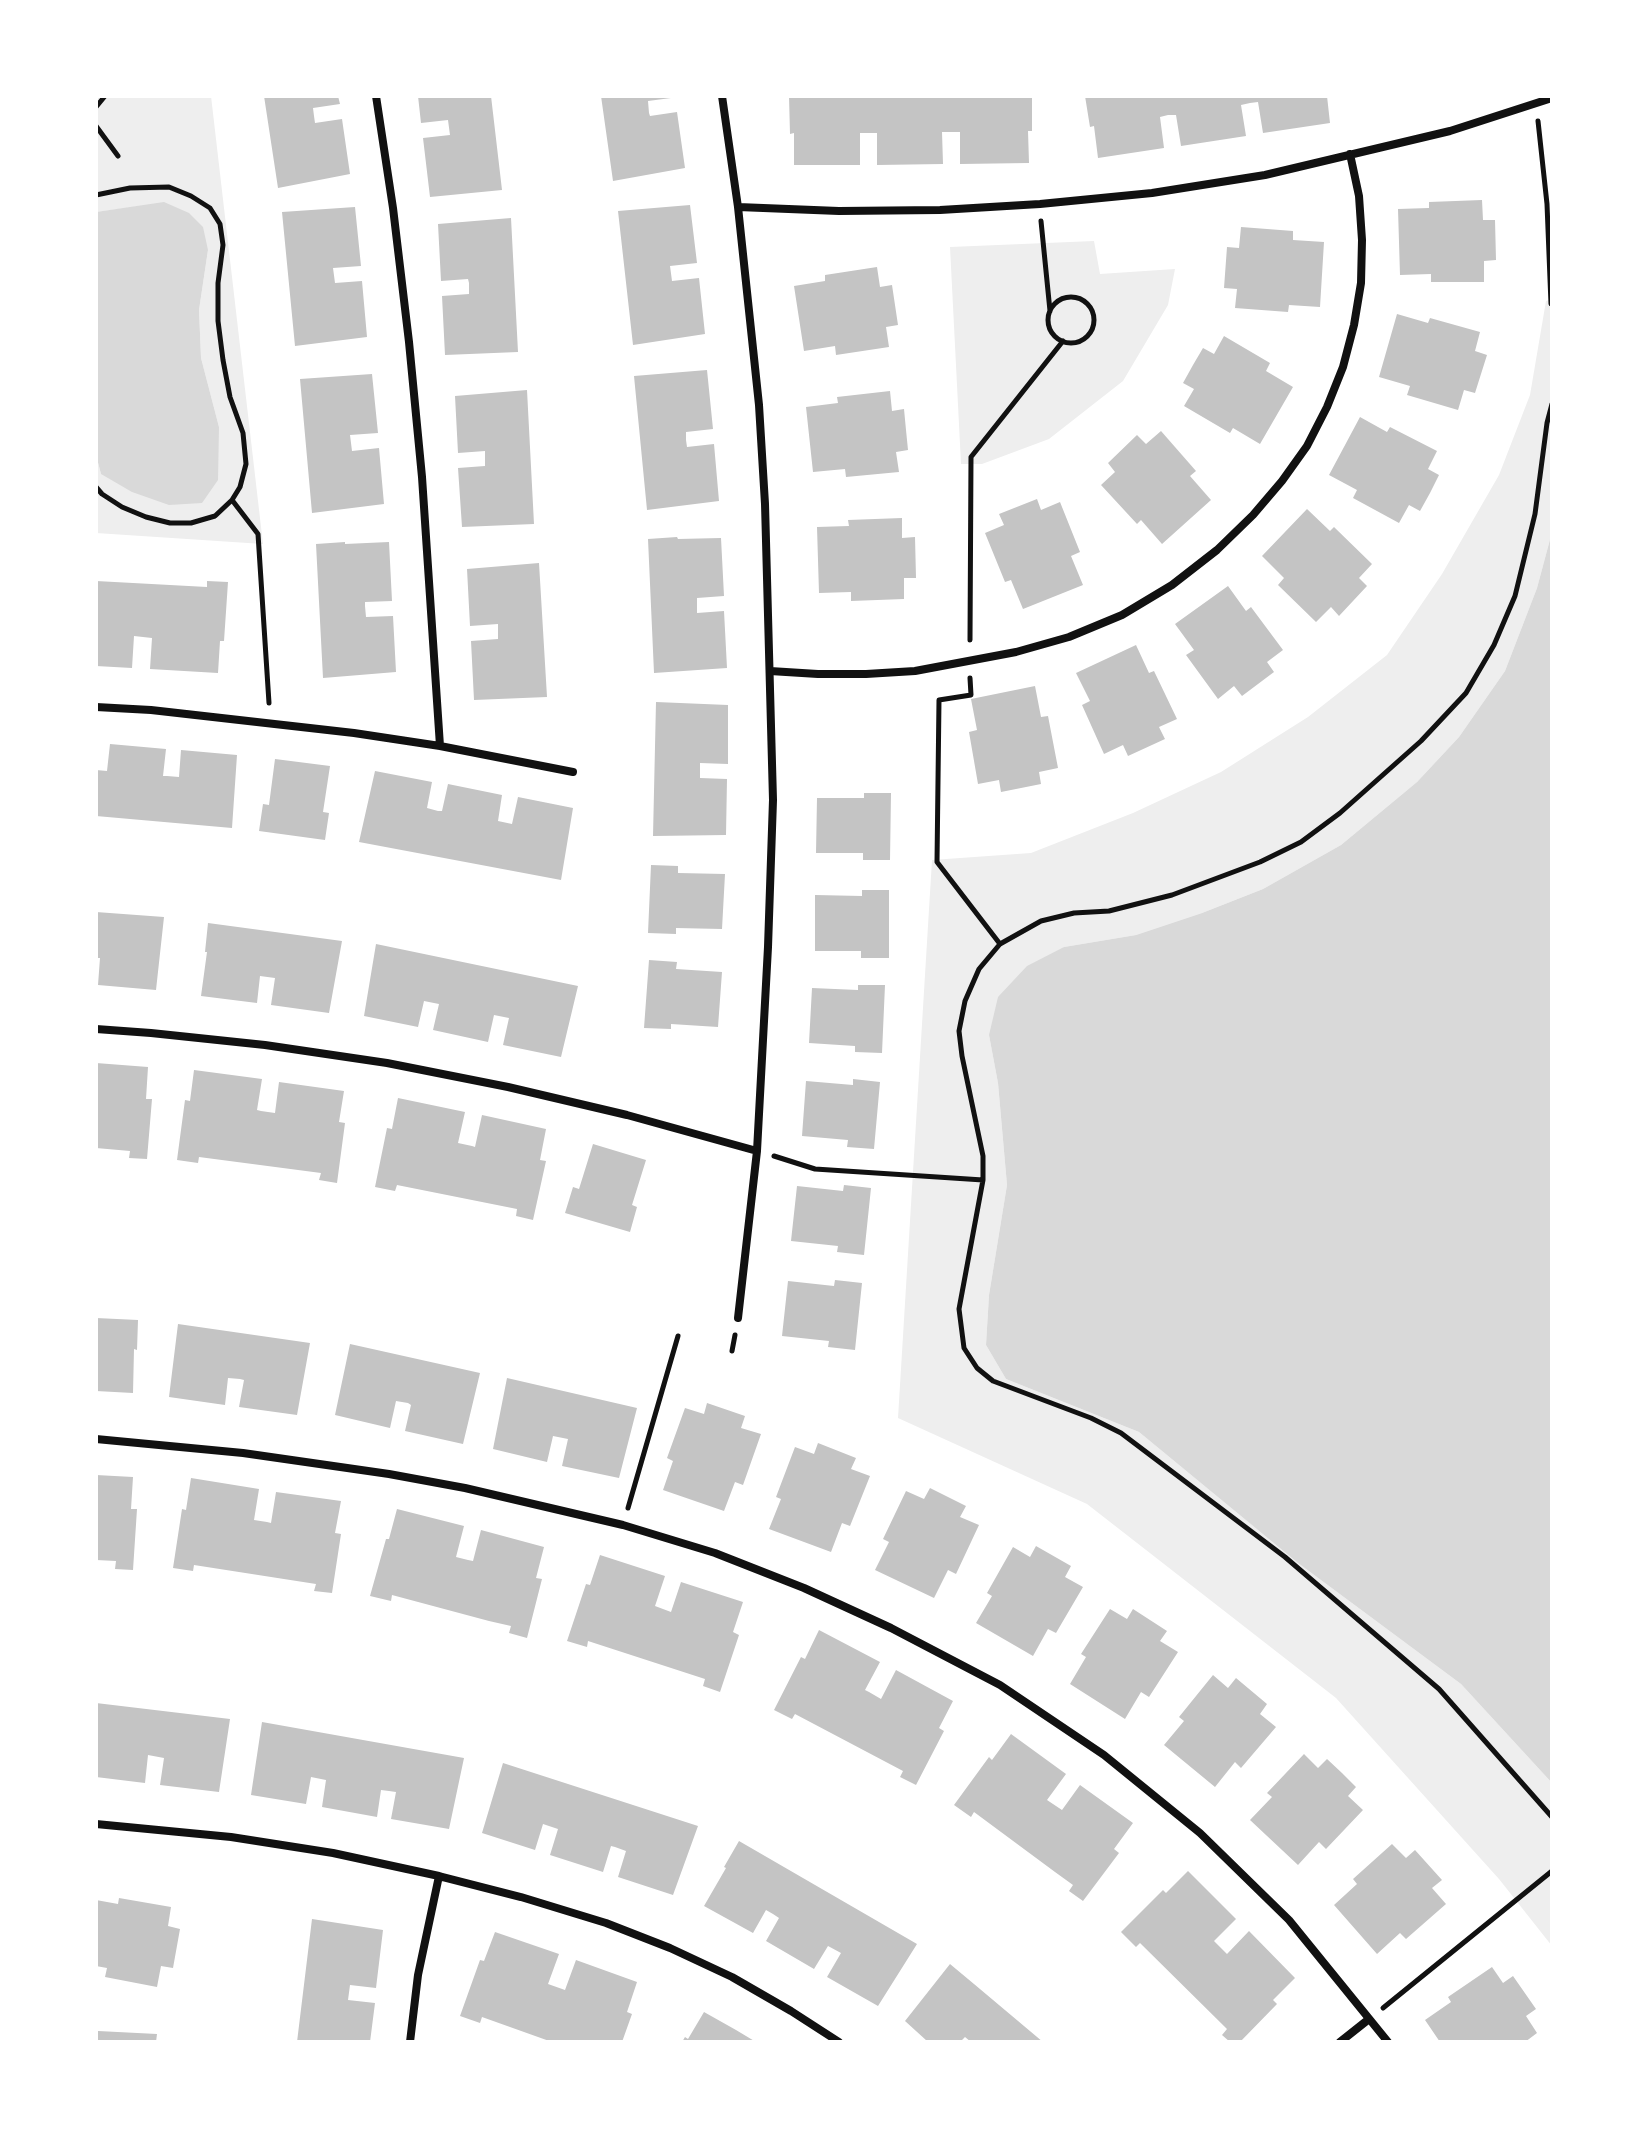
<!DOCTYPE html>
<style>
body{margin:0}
#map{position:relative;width:1648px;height:2138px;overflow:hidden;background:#fff;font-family:Commissioner,sans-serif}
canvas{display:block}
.frame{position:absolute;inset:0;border:98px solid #fff;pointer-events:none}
</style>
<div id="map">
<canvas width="1648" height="2138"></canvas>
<div class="frame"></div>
</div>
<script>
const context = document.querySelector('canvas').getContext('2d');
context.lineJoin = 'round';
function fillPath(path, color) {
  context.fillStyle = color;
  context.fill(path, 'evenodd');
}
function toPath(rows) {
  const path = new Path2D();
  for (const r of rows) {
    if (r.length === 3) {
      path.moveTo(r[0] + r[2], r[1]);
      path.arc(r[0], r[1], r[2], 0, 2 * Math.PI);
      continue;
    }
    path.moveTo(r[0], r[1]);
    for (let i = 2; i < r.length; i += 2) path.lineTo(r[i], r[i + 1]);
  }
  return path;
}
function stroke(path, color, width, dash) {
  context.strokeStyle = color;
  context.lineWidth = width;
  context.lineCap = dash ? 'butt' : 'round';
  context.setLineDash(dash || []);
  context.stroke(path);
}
fillPath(toPath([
 [96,96,211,96,263,544,96,533,96,455,101,474,219,427,201,358,199,310,208,250,164,203,96,212],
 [1094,241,1100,274,1175,269,1168,305,1123,381,1049,439,982,464,961,464,950,247],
 [1552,299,1552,532,1537,588,1505,671,1459,737,1417,782,1341,845,1263,889,1202,913,1136,935,1064,947,989,1035,998,1083,1007,1185,989,1295,986,1345,1006,1379,1139,1432,1298,1563,1461,1684,1552,1783,1552,1946,1499,1879,1336,1698,1087,1504,898,1418,932,860,1031,853,1133,813,1221,772,1308,717,1387,655,1442,574,1499,475,1530,395,1546,301]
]), '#eee');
fillPath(toPath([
 [164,202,189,213,203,227,208,250,199,310,201,358,219,427,218,480,202,503,169,505,132,492,101,474,96,455,96,212],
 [1552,532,1552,1783,1461,1684,1298,1563,1139,1432,1006,1379,986,1345,989,1295,1007,1185,998,1083,989,1035,998,997,1027,966,1064,947,1136,935,1202,913,1263,889,1341,845,1417,782,1459,737,1505,671,1537,588]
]), '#d9d9d9');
fillPath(toPath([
 [264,96,338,96,340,104,313,108,314,116,315,123,342,119,350,174,278,188],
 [418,96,491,96,502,190,430,197,423,138,450,135,448,120,421,123],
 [601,96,671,96,671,98,648,101,649,113,650,116,677,112,685,168,613,181],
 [789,96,1032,96,1032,131,1028,131,1029,163,960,164,960,132,942,132,943,164,877,165,877,133,860,133,860,165,794,165,794,133,790,134],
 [1085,96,1327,96,1330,123,1263,133,1258,102,1250,103,1241,105,1246,136,1181,146,1176,115,1168,115,1160,117,1164,148,1098,158,1094,126,1090,127],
 [1482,200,1483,220,1495,220,1496,260,1484,261,1484,282,1431,282,1431,274,1400,275,1398,209,1429,208,1429,202],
 [690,205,697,263,670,266,672,281,699,278,705,334,633,345,618,211],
 [355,207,361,266,333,268,335,283,362,281,367,337,295,346,282,212],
 [511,218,518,352,445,355,442,296,469,294,469,283,468,279,441,281,438,224],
 [1241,227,1293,231,1293,240,1324,242,1320,307,1289,305,1288,312,1235,308,1237,289,1224,288,1227,247,1239,248],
 [877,267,880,287,892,285,898,325,886,327,889,347,836,355,835,346,804,351,794,286,825,281,825,275],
 [1397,314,1428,323,1430,318,1480,332,1475,351,1487,355,1475,393,1464,390,1458,410,1407,395,1410,386,1379,377],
 [1224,336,1270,363,1266,371,1293,387,1260,444,1233,428,1230,433,1184,406,1194,389,1183,383,1193,365,1203,348,1214,354],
 [707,370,713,429,686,432,686,440,687,447,714,444,719,501,647,510,634,376],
 [372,374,378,433,350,435,352,451,379,448,384,504,312,513,300,379],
 [527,390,534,524,462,527,458,468,485,466,485,451,458,453,455,396],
 [890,391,892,411,904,409,906,430,908,450,896,452,899,472,846,477,845,469,813,472,806,407,838,403,837,397],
 [1360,417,1387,432,1390,427,1437,451,1428,469,1439,475,1430,493,1420,511,1409,505,1399,523,1353,498,1357,490,1329,475],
 [1161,431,1196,471,1190,476,1211,500,1162,544,1141,520,1137,524,1101,485,1115,472,1108,463,1137,435,1146,444],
 [1037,499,1041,510,1060,502,1080,552,1071,556,1083,585,1023,609,1011,580,1005,582,985,533,1004,525,999,514],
 [1307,509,1330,531,1334,527,1372,564,1359,578,1367,586,1339,616,1331,607,1316,622,1278,585,1284,578,1262,556],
 [902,518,902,538,915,537,916,578,904,578,904,599,851,601,851,592,819,593,817,527,849,526,848,520],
 [677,537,678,539,721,538,724,596,697,598,697,613,724,611,727,668,654,673,648,539],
 [345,542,345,544,389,542,392,601,365,602,365,606,366,617,393,616,396,672,323,678,316,544],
 [539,563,547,697,474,700,471,641,498,639,498,624,470,626,467,569],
 [96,581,207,587,207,581,228,582,224,641,220,641,218,673,150,669,152,638,134,636,132,668,96,666],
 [1228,586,1246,611,1251,607,1283,650,1267,662,1274,672,1242,696,1234,686,1218,699,1186,655,1194,650,1175,624],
 [1136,645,1149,673,1154,671,1177,719,1159,727,1165,739,1128,756,1123,745,1104,754,1082,705,1090,701,1076,673],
 [1035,686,1041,717,1048,716,1058,768,1039,772,1041,784,1001,792,999,780,978,784,969,732,977,730,971,699],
 [656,702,728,705,728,764,700,763,700,778,727,779,726,835,653,836],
 [110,744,166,749,163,776,167,776,179,777,181,750,237,755,232,828,96,816,96,770,107,771],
 [275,759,330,766,323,812,329,813,325,840,259,831,263,804,269,805],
 [375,771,432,782,427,808,438,811,442,811,448,784,502,795,498,821,512,824,518,797,573,808,561,880,359,842],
 [864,793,891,793,890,860,863,860,863,853,816,853,817,798,864,798],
 [651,865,678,866,678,873,725,874,722,929,676,928,676,934,648,933],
 [862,890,889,890,889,958,861,958,861,951,815,951,815,895,862,896],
 [96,912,164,917,156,990,98,985,100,958,96,958],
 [208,923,342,941,329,1013,271,1005,275,978,260,976,257,1003,201,996,207,952,205,952],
 [376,944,578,986,561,1057,503,1045,509,1018,494,1015,488,1042,433,1030,439,1004,424,1001,418,1027,364,1016],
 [649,960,677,962,676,969,722,972,718,1027,671,1024,671,1029,644,1028],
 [858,985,885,985,882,1053,855,1052,855,1046,809,1043,812,988,858,990],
 [96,1063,148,1067,146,1099,152,1099,147,1159,129,1158,130,1151,96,1148],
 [194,1070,262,1079,257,1110,261,1111,275,1113,279,1082,344,1091,339,1122,345,1123,337,1183,319,1180,321,1173,199,1157,198,1163,177,1160,185,1100,190,1101],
 [853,1079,880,1082,874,1149,847,1147,848,1140,802,1136,806,1081,853,1085],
 [398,1098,465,1112,458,1143,472,1146,475,1147,482,1115,546,1129,540,1160,546,1161,533,1220,516,1216,517,1209,397,1185,395,1191,375,1187,387,1128,392,1129],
 [593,1144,646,1160,632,1205,637,1207,630,1232,565,1213,573,1187,579,1189],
 [844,1185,871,1188,864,1255,837,1252,838,1246,791,1241,797,1186,843,1191],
 [835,1280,862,1283,855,1350,828,1347,829,1341,782,1336,788,1281,834,1286],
 [96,1318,138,1320,137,1350,134,1349,133,1393,96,1391],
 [178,1324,310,1343,297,1415,239,1407,244,1380,240,1379,228,1378,225,1405,169,1397],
 [350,1344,480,1373,463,1444,405,1431,411,1405,408,1403,396,1401,390,1428,335,1415],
 [507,1378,637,1408,619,1478,562,1466,568,1439,553,1436,547,1462,493,1449],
 [707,1403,745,1416,741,1428,761,1434,743,1485,735,1482,724,1511,663,1490,673,1461,667,1458,685,1408,704,1414],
 [818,1443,856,1458,851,1469,870,1476,850,1526,842,1523,831,1552,769,1529,781,1499,776,1497,795,1447,814,1454],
 [96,1475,133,1477,131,1509,137,1509,133,1570,115,1569,116,1561,96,1560],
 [191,1478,259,1489,254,1520,267,1522,271,1523,276,1492,341,1501,335,1533,341,1534,332,1593,314,1591,316,1584,194,1565,193,1571,173,1568,182,1509,186,1510],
 [930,1488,966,1506,960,1517,979,1525,956,1574,948,1570,934,1598,875,1570,889,1542,883,1539,906,1491,924,1499],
 [397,1509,464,1526,456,1557,468,1560,473,1561,481,1530,544,1547,536,1578,542,1579,527,1638,509,1633,511,1626,489,1621,392,1595,391,1601,370,1596,386,1539,389,1539],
 [1036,1546,1071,1566,1065,1577,1083,1587,1056,1633,1048,1629,1033,1656,976,1623,992,1596,987,1593,1013,1547,1030,1557],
 [600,1555,665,1576,655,1606,671,1612,681,1582,743,1602,733,1632,739,1635,720,1692,703,1686,705,1679,588,1641,587,1647,567,1641,586,1584,590,1585],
 [1110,1609,1127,1619,1133,1609,1167,1631,1160,1641,1178,1652,1149,1697,1141,1692,1125,1719,1070,1684,1086,1657,1081,1654],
 [819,1630,880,1662,865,1690,869,1692,881,1699,896,1670,953,1701,939,1728,944,1731,916,1785,900,1777,903,1771,795,1714,792,1719,774,1710,801,1657,805,1659],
 [1213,1675,1228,1688,1236,1678,1267,1704,1260,1714,1276,1727,1241,1768,1235,1762,1215,1787,1164,1745,1184,1721,1179,1717],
 [96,1703,230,1719,219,1792,160,1785,164,1758,148,1755,145,1783,96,1777],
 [262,1722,464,1758,449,1829,391,1819,396,1792,389,1791,381,1790,377,1817,322,1807,326,1780,311,1777,306,1804,251,1795],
 [1011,1734,1066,1774,1047,1800,1062,1810,1080,1785,1133,1823,1114,1849,1119,1853,1083,1901,1069,1891,1073,1885,1055,1872,974,1812,971,1817,954,1805,989,1757,992,1760],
 [1304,1754,1318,1768,1327,1759,1342,1773,1356,1787,1348,1796,1363,1810,1326,1849,1319,1842,1298,1865,1250,1820,1272,1797,1267,1793],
 [503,1763,698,1826,673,1895,618,1877,626,1851,615,1847,611,1846,603,1872,550,1855,558,1829,543,1824,535,1850,482,1833],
 [739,1841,917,1944,878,2006,827,1977,841,1953,828,1946,814,1969,766,1941,779,1918,773,1914,766,1910,753,1933,704,1906,726,1868,724,1867],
 [1392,1844,1406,1858,1415,1850,1442,1880,1432,1888,1446,1904,1406,1939,1400,1933,1377,1954,1334,1905,1357,1884,1353,1879],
 [1188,1871,1236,1919,1214,1941,1227,1954,1249,1931,1295,1978,1273,2000,1277,2004,1240,2042,1230,2042,1222,2035,1227,2029,1140,1943,1136,1947,1121,1932,1163,1890,1166,1893],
 [119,1898,171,1907,168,1926,180,1929,173,1968,161,1966,157,1987,105,1977,107,1968,96,1966,96,1900,118,1904],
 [312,1919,383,1930,376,1988,350,1985,348,2000,375,2003,370,2042,297,2042],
 [495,1932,559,1954,548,1984,565,1990,576,1960,637,1982,627,2012,632,2014,622,2042,552,2042,482,2017,480,2023,460,2016,480,1960,484,1961],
 [950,1964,974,1984,1043,2042,971,2042,965,2037,960,2042,927,2041,905,2021],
 [1492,1967,1503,1983,1513,1976,1536,2009,1526,2016,1537,2033,1525,2042,1440,2042,1425,2020,1451,2002,1448,1997],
 [704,2012,736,2030,756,2042,682,2042,685,2037,688,2039],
 [98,2031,157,2034,156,2042,96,2042]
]), '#c4c4c4');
stroke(toPath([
 [96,107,105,96],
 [1538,121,1547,204,1551,304],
 [96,126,118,156],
 [96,195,130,188,169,187,191,196,210,208,220,224,223,245,218,283,218,321,223,360,230,397,243,433,246,464,240,487,232,500,215,516,191,523,170,523,146,517,122,507,102,494,96,487],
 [1041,221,1050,311],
 [1071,320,23],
 [1552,404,1547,423,1535,514,1515,596,1494,645,1466,693,1421,741,1340,813,1301,842,1260,862,1172,895,1109,911,1074,913,1041,921,1000,944,979,969,965,1001,959,1031,962,1056,983,1156,983,1180,959,1309,964,1348,977,1368,993,1381,1091,1418,1121,1433,1285,1557,1439,1689,1552,1817],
 [232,500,258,534,269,703],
 [970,640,971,457,1063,341],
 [970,678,971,695,939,700,937,862,1000,944],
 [774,1156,815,1169,983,1180],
 [732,1351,735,1335],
 [628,1508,678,1336],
 [1383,2008,1552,1871]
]), '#111', 5);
stroke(toPath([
 [376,96,393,208,409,342,422,477,440,746],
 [722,96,738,207,759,405,765,504,773,800,768,947,757,1151,738,1318],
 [738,207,839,211,940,210,1040,204,1152,193,1265,175,1450,131,1552,98],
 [770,671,818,674,866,674,915,671,1016,652,1069,637,1122,615,1172,585,1217,550,1253,515,1282,481,1307,446,1327,407,1343,367,1354,325,1361,283,1362,240,1359,196,1350,154],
 [96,707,151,710,354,733,440,746,573,772],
 [96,1029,151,1033,265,1045,387,1063,508,1087,627,1115,757,1151],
 [96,1439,243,1453,389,1474,465,1488,623,1525,715,1553,804,1588,891,1628,1000,1685,1104,1755,1200,1833,1289,1920,1388,2042],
 [96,1824,231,1837,333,1853,439,1876,521,1897,606,1923,670,1948,732,1977,791,2011,839,2042],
 [410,2042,418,1975,439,1876],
 [1340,2042,1369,2019]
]), '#111', 8);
</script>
